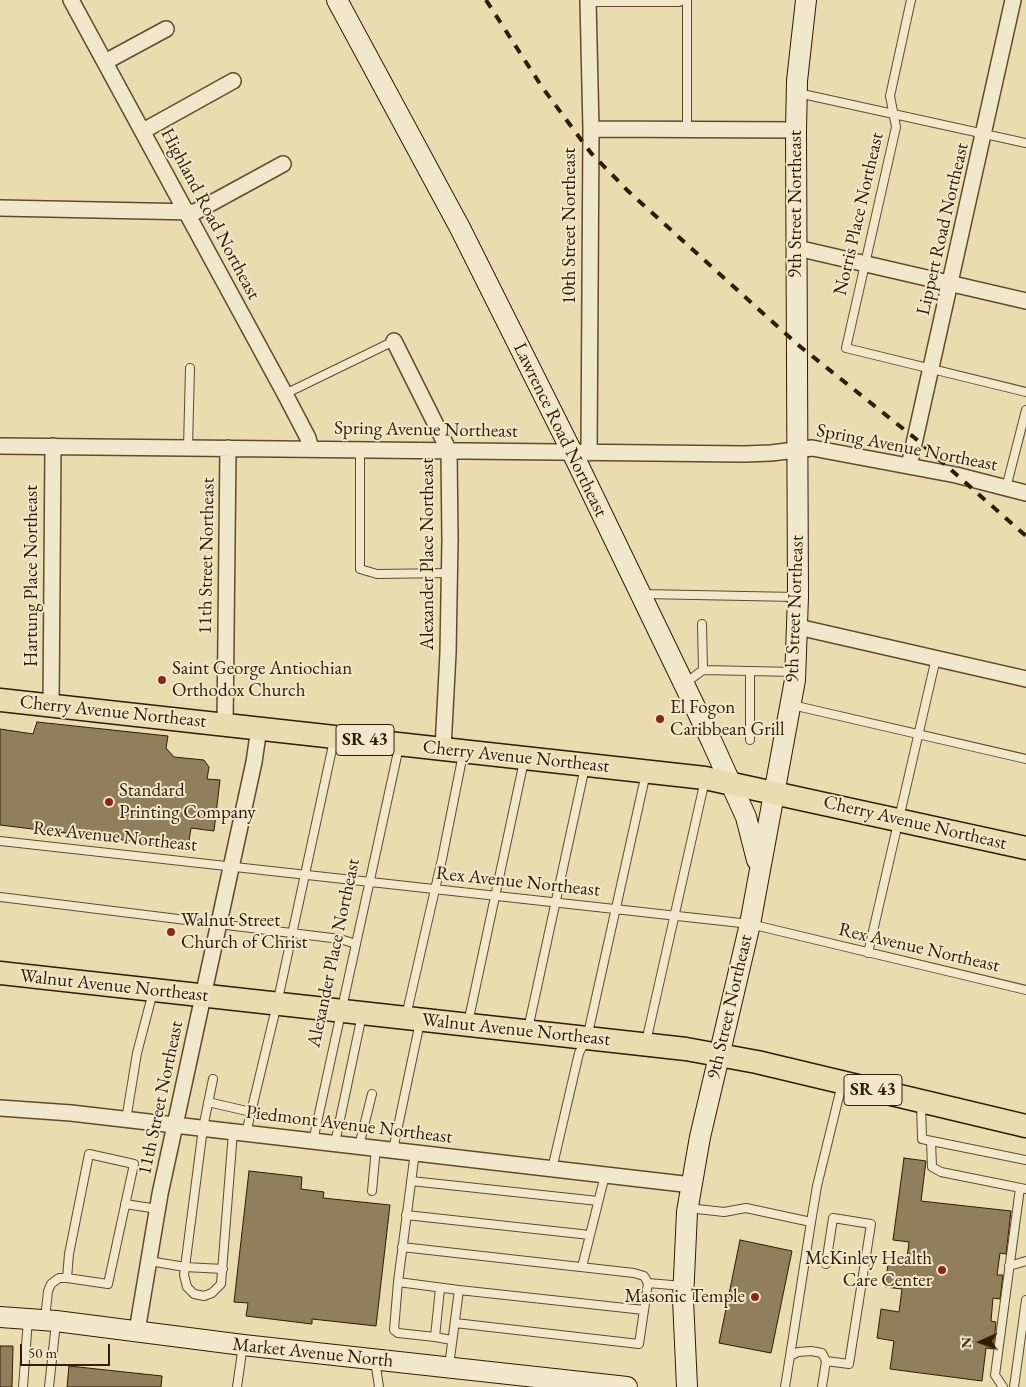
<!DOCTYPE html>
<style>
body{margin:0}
#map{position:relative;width:1026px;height:1387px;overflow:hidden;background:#e9dcaf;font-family:"EB Garamond",serif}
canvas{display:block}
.north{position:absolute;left:956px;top:1317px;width:50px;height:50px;-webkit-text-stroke:4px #f1e8cb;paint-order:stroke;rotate:268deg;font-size:14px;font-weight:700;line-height:20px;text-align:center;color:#321b02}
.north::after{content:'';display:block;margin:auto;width:18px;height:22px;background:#321b02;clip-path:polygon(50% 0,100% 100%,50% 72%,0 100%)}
.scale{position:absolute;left:20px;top:1344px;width:90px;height:22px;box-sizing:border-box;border:2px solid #321b02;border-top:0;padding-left:6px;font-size:15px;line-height:18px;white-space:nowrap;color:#321b02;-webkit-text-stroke:4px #f1e8cb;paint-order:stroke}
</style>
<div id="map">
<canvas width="1026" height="1387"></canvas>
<div class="north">N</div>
<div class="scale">50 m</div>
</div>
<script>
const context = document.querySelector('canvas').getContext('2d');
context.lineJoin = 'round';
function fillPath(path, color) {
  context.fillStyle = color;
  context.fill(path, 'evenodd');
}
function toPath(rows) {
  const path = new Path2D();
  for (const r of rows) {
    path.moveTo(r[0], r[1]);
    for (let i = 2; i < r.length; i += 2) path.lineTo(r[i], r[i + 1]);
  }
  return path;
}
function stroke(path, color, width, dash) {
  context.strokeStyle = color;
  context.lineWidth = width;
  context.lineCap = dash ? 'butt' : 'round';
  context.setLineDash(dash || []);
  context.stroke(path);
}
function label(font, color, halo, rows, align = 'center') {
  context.font = font + ' "EB Garamond",serif';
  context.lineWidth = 4;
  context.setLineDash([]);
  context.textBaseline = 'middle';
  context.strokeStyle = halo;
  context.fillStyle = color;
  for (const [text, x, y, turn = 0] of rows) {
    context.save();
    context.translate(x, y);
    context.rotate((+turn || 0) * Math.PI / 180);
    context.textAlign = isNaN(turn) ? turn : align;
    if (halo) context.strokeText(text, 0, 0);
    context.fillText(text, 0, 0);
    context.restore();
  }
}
const building = toPath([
 [37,722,168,736,166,748,174,757,204,760,209,767,207,779,220,780,214,831,191,828,188,848,0,825,0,729,33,734,37,722],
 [904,1158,926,1161,921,1201,1011,1211,1006,1254,1000,1253,997,1275,1003,1275,1000,1299,993,1298,991,1321,996,1322,993,1349,986,1348,982,1381,890,1369,894,1341,877,1338,881,1309,899,1312,902,1289,885,1287,888,1264,906,1266,909,1242,893,1240,904,1158],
 [249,1171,302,1177,301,1189,324,1192,323,1198,390,1205,376,1326,312,1319,312,1324,246,1316,248,1303,234,1302,249,1171],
 [740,1240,792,1251,771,1353,719,1343,740,1240],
 [0,1346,13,1346,12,1387,0,1387,0,1346],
 [69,1366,162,1376,161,1387,67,1387,69,1366]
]);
fillPath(building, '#917f5c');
stroke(building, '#321b02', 1);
const lane = toPath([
 [687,0,687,130],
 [911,0,890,96,896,127,846,348,1026,392],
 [588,2,679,2,683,0],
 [798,93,1026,143],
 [285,394,394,341],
 [188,447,190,368],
 [360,450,360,569,377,574,450,573],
 [1006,488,1026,410],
 [643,594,796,597],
 [702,624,703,670],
 [684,684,703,670,795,672],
 [792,705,1026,759],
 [750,740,750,671],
 [0,841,750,924,1026,990],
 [0,897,340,939,356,944],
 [868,953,936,658],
 [406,1016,442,859,463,754],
 [468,1023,524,761],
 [528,1029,585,767],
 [646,1042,705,780],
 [213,1079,203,1128,184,1275,187,1287,194,1294,204,1296,212,1293,221,1284,233,1132],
 [208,1102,251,1112],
 [921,1102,922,1139,1026,1160],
 [126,1120,137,1053,153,992],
 [246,1133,277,1004,334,740],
 [313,1141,399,747],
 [931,1141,932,1167,941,1172,1026,1189],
 [335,1143,362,1015],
 [359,1146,372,1094],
 [393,1150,420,1022],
 [415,1152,398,1282,459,1290,449,1366],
 [89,1154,134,1164,108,1284,67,1278,69,1254,89,1154],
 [552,1169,579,1053,587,1038,646,773],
 [411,1181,598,1201],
 [372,1191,376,1148],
 [125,1204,158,1209],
 [688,1208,724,1212,746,1208,811,1222,817,1186,842,1084],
 [406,1215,590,1235],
 [402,1247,634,1273,644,1276,648,1283],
 [149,1261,185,1267,223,1269],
 [826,1264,833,1218,871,1224,849,1364,826,1361],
 [1009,1266,1026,1261],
 [582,1267,605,1175],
 [398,1282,394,1330,398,1333,435,1337],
 [440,1288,435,1337,452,1340],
 [459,1290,644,1310],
 [45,1319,48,1291,51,1284,59,1278,67,1278],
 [455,1323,639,1344,648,1283,683,1286],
 [790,1356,811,1222],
 [375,1360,379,1387],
 [23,1387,28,1319],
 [49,1387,56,1323],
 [237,1387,243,1345],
 [785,1387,790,1356,798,1352,811,1351,822,1353,826,1361,822,1387],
 [1003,1387,995,1375,1020,1188],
 [1014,1387,1026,1300]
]);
const street = toPath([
 [71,0,285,394,308,438,311,449],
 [588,0,591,129,589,453],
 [105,62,166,29],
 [591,129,796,130],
 [143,131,233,81],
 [0,208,195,212,283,164],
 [797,248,1026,301],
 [394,341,449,451,450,540,448,653,443,748],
 [0,446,744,454,771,453,812,448,956,475,1026,493],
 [909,466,1013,0],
 [798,627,1026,679],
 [51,706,53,446],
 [225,725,228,448],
 [0,1108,71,1113,692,1185],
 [137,1331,160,1194,254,762,259,728]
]);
const secondary = toPath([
 [337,0,460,228,572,452,711,740,746,817,757,860],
 [0,1317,56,1321,243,1345,627,1387],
 [687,1387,683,1299,687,1212,700,1137,750,924,795,680,798,597,796,130,797,81,806,0]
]);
const primary = toPath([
 [0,700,705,778,1026,848],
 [0,973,686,1049,757,1062,1026,1126]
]);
stroke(lane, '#604b2d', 10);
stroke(street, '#604b2d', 18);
stroke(secondary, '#321b02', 22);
stroke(primary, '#321b02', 25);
stroke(lane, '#f1e8cb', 8);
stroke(street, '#f1e8cb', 15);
stroke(secondary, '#f1e8cb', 20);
stroke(primary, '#e9dcaf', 22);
stroke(toPath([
 [486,0,542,87,591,153,628,191,797,344,916,439,1026,536]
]), '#321b02', 4, [9, 9]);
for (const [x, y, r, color] of [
 [162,680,5,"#8f2418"],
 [660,719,5,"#8f2418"],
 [109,802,5,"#8f2418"],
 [171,932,5,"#8f2418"],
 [942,1270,5,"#8f2418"],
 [755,1297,5,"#8f2418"]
]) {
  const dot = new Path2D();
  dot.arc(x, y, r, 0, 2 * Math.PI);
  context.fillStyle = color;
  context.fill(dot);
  stroke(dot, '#f1e8cb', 2);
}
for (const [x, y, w] of [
 [365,740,58],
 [873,1090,58]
]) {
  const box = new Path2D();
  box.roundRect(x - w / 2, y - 15.5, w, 31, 4);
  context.fillStyle = '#f1e8cb';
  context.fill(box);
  stroke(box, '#321b02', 1);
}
label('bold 18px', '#321b02', null, [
 ["SR 43",365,740],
 ["SR 43",873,1090]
]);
label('19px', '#321b02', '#f1e8cb', [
 ["9th Street Northeast",796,204,-90],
 ["Highland Road Northeast",210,214,62],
 ["Norris Place Northeast",859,214,-77],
 ["10th Street Northeast",570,226,-90],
 ["Lippert Road Northeast",943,229,-77],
 ["Spring Avenue Northeast",426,430,1],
 ["Lawrence Road Northeast",560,430,64],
 ["Spring Avenue Northeast",907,448,11],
 ["Alexander Place Northeast",428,554,-90],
 ["11th Street Northeast",207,556,-89],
 ["Hartung Place Northeast",32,576,-90],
 ["9th Street Northeast",795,609,-88],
 ["Cherry Avenue Northeast",113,712,6],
 ["Cherry Avenue Northeast",516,757,6],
 ["Cherry Avenue Northeast",915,823,13],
 ["Rex Avenue Northeast",115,837,6],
 ["Rex Avenue Northeast",518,882,6],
 ["Rex Avenue Northeast",919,948,13],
 ["Alexander Place Northeast",334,953,-78],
 ["Walnut Avenue Northeast",114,986,6],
 ["9th Street Northeast",730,1007,-77],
 ["Walnut Avenue Northeast",516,1030,6],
 ["11th Street Northeast",161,1098,-78],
 ["Piedmont Avenue Northeast",349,1125,7],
 ["Market Avenue North",313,1353,6]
]);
label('19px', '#321b02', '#f1e8cb', [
 ["Saint George Antiochian",172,669],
 ["Orthodox Church",172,691],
 ["El Fogon",670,708],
 ["Caribbean Grill",670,730],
 ["Standard",119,791],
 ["Printing Company",119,813],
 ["Walnut Street",181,921],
 ["Church of Christ",181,943],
 ["McKinley Health",932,1259,"right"],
 ["Care Center",932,1281,"right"],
 ["Masonic Temple",745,1297,"right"]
], 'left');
</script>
